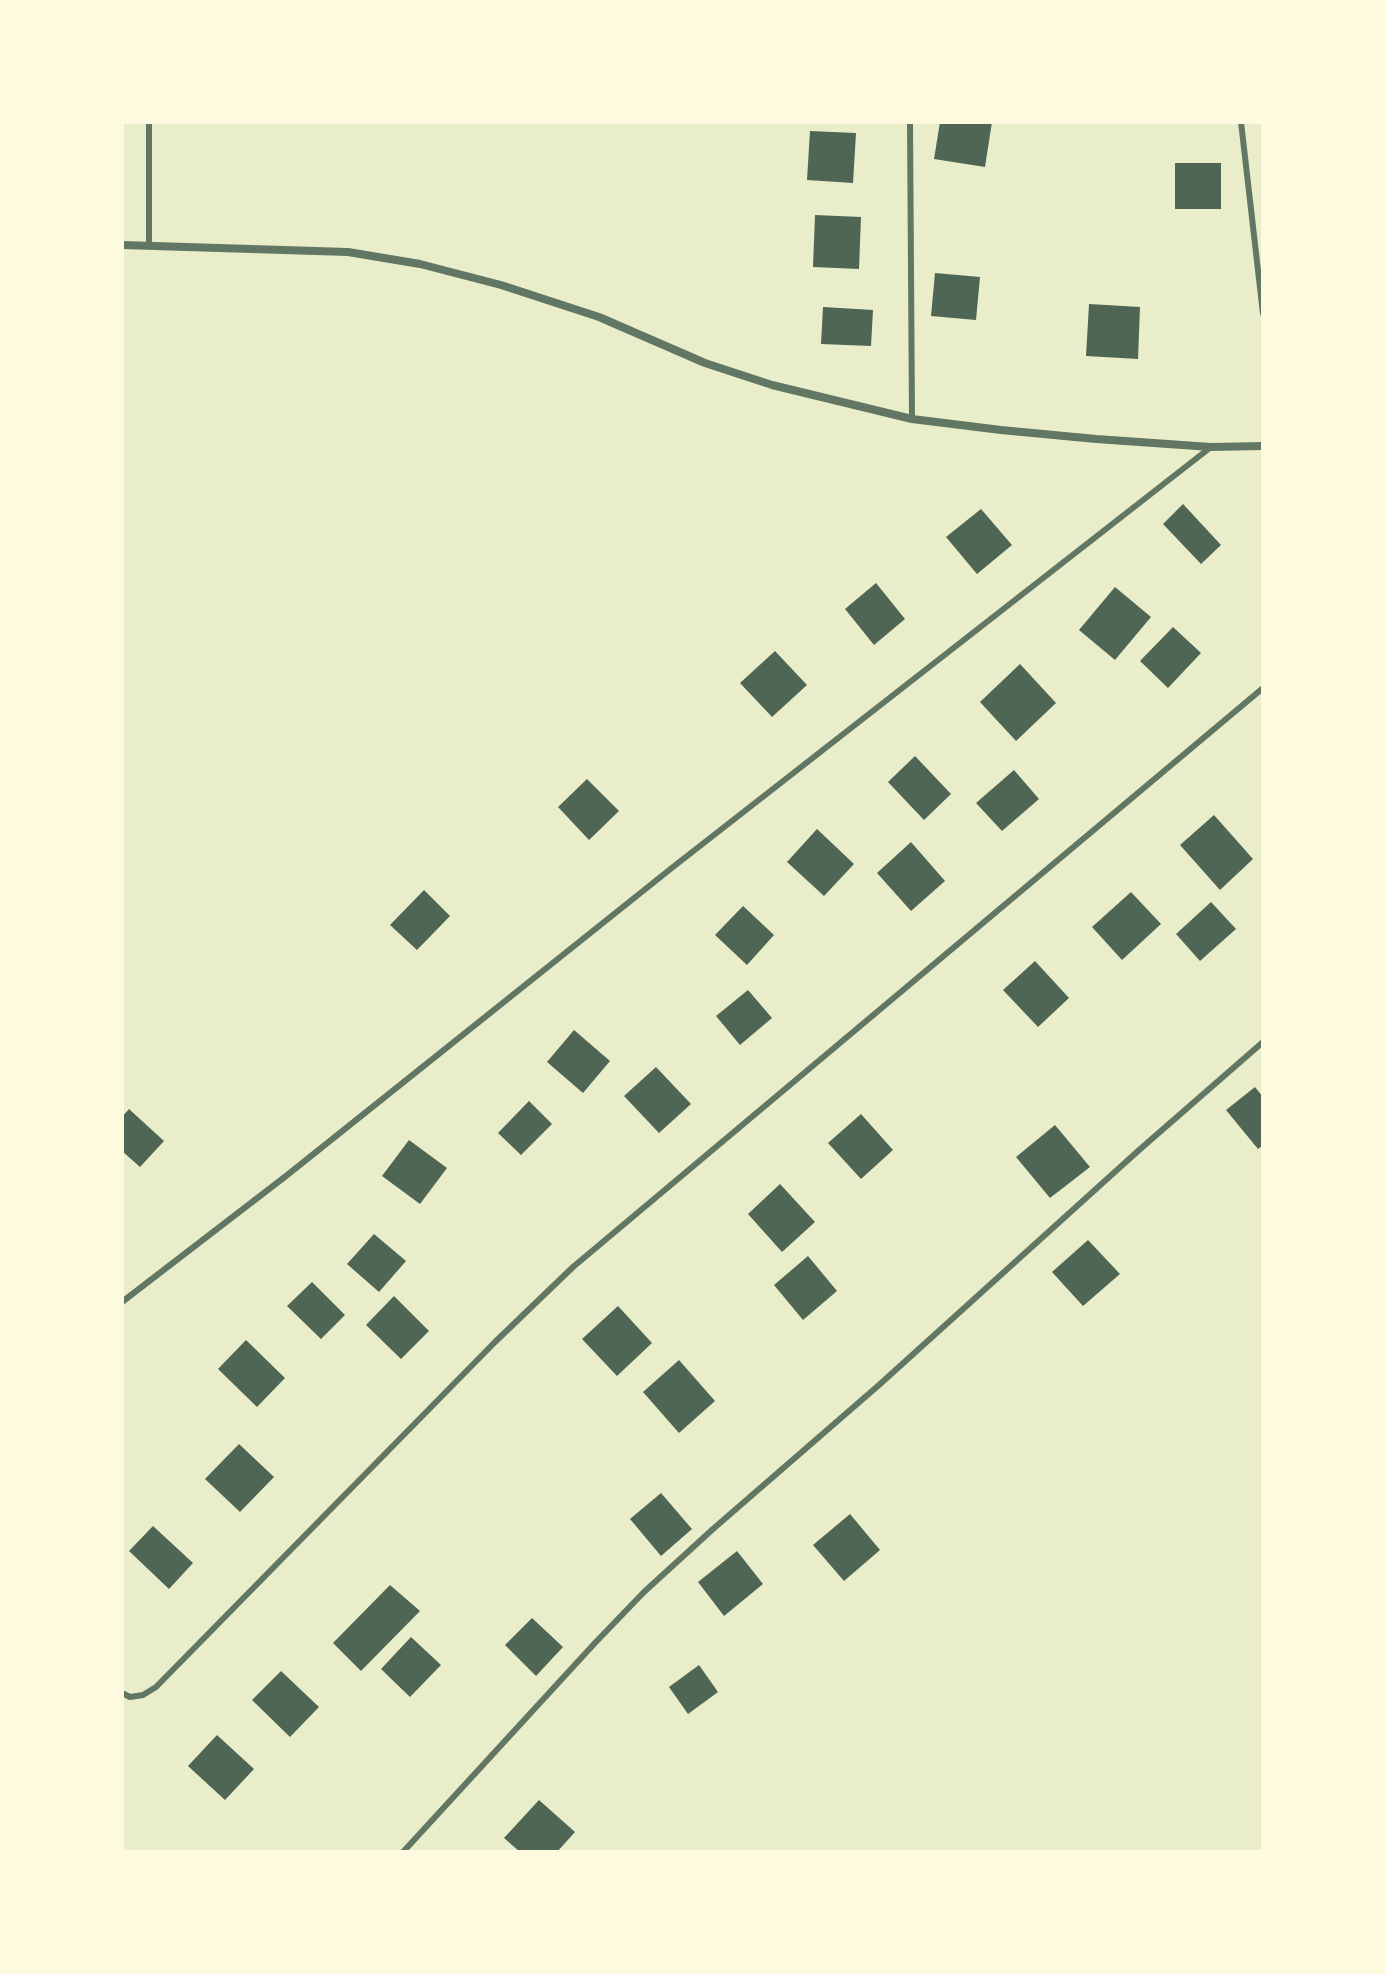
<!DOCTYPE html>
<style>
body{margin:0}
#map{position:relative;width:1385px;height:1974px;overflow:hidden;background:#e9edc9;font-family:"Public Sans",sans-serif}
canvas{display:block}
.frame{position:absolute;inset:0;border:124px solid #fefae0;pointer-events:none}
</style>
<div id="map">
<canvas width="1385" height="1974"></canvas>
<div class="frame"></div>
</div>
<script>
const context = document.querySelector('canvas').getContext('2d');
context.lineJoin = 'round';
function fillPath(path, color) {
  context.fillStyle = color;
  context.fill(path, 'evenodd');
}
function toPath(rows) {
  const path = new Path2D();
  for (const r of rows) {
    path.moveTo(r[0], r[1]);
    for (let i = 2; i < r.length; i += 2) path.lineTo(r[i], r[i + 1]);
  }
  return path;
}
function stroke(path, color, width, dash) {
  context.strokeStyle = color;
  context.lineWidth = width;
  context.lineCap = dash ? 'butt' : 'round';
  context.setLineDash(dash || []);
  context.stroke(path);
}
fillPath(toPath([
 [940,122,992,122,985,167,934,159],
 [810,131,856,133,853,183,807,180],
 [1175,163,1221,163,1221,209,1175,209],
 [815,215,861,217,859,269,813,267],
 [935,273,980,277,976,320,931,316],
 [1089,304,1140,307,1138,359,1086,356],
 [823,307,873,310,871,346,821,344],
 [1183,504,1221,545,1201,564,1163,524],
 [981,509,1012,545,977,574,946,537],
 [876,583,905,619,874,645,845,609],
 [1115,587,1151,617,1115,660,1079,630],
 [1173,627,1201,653,1168,688,1140,661],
 [775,651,807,685,772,717,740,683],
 [1020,664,1056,703,1016,741,980,702],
 [915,756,951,794,924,820,888,782],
 [1014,770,1039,799,1002,831,976,803],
 [587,779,619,811,589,840,558,807],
 [1214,815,1253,859,1220,890,1180,845],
 [817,829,854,864,824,896,787,862],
 [911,842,945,881,911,911,877,873],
 [424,890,450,916,417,950,390,925],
 [1131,892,1161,924,1122,960,1092,927],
 [1211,902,1236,929,1200,961,1176,934],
 [743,906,774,935,747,965,715,935],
 [1035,961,1069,998,1038,1027,1003,990],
 [748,990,772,1018,740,1045,716,1016],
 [574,1030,610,1061,583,1093,547,1062],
 [656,1067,691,1104,659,1133,624,1096],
 [1255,1087,1263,1097,1263,1145,1258,1149,1226,1110],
 [529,1101,552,1124,521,1155,498,1133],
 [129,1109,164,1141,140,1167,122,1151,122,1117],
 [861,1114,893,1150,861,1179,828,1143],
 [1055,1125,1090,1167,1050,1198,1016,1157],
 [409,1140,447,1168,420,1204,382,1176],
 [780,1184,815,1222,782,1252,748,1214],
 [374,1234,406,1261,379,1292,347,1264],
 [1088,1240,1120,1274,1083,1306,1052,1272],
 [808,1256,837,1291,803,1320,774,1285],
 [312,1282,345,1315,321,1339,287,1306],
 [394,1296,429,1331,401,1359,366,1325],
 [618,1306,652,1343,617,1376,582,1339],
 [246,1340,285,1378,257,1407,218,1369],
 [679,1360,715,1401,679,1433,643,1392],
 [239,1444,274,1477,240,1512,205,1479],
 [661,1493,692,1529,661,1556,630,1519],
 [850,1514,880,1550,844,1581,813,1545],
 [153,1526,193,1563,169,1589,129,1551],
 [737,1551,763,1584,724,1616,698,1582],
 [390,1585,420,1611,361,1671,333,1643],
 [532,1618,563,1647,536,1676,505,1645],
 [411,1637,441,1665,410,1697,381,1669],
 [699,1665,718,1692,688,1714,669,1687],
 [281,1671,319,1707,290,1737,252,1700],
 [217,1735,254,1769,225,1800,188,1766],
 [539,1800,575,1832,557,1852,520,1852,504,1838]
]), '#4f6655');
stroke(toPath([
 [149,122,149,246],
 [910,122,912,419],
 [1241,122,1263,314],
 [122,1302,286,1176,673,867,1211,447],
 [122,1693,130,1697,143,1695,156,1687,495,1342,573,1267,1263,688],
 [403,1852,594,1644,644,1592,713,1529,879,1385,1138,1151,1263,1042]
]), '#617663', 6);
stroke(toPath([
 [122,245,348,252,420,264,501,285,599,317,705,363,772,385,912,419,1001,430,1096,439,1211,447,1263,446]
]), '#617663', 8);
</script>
